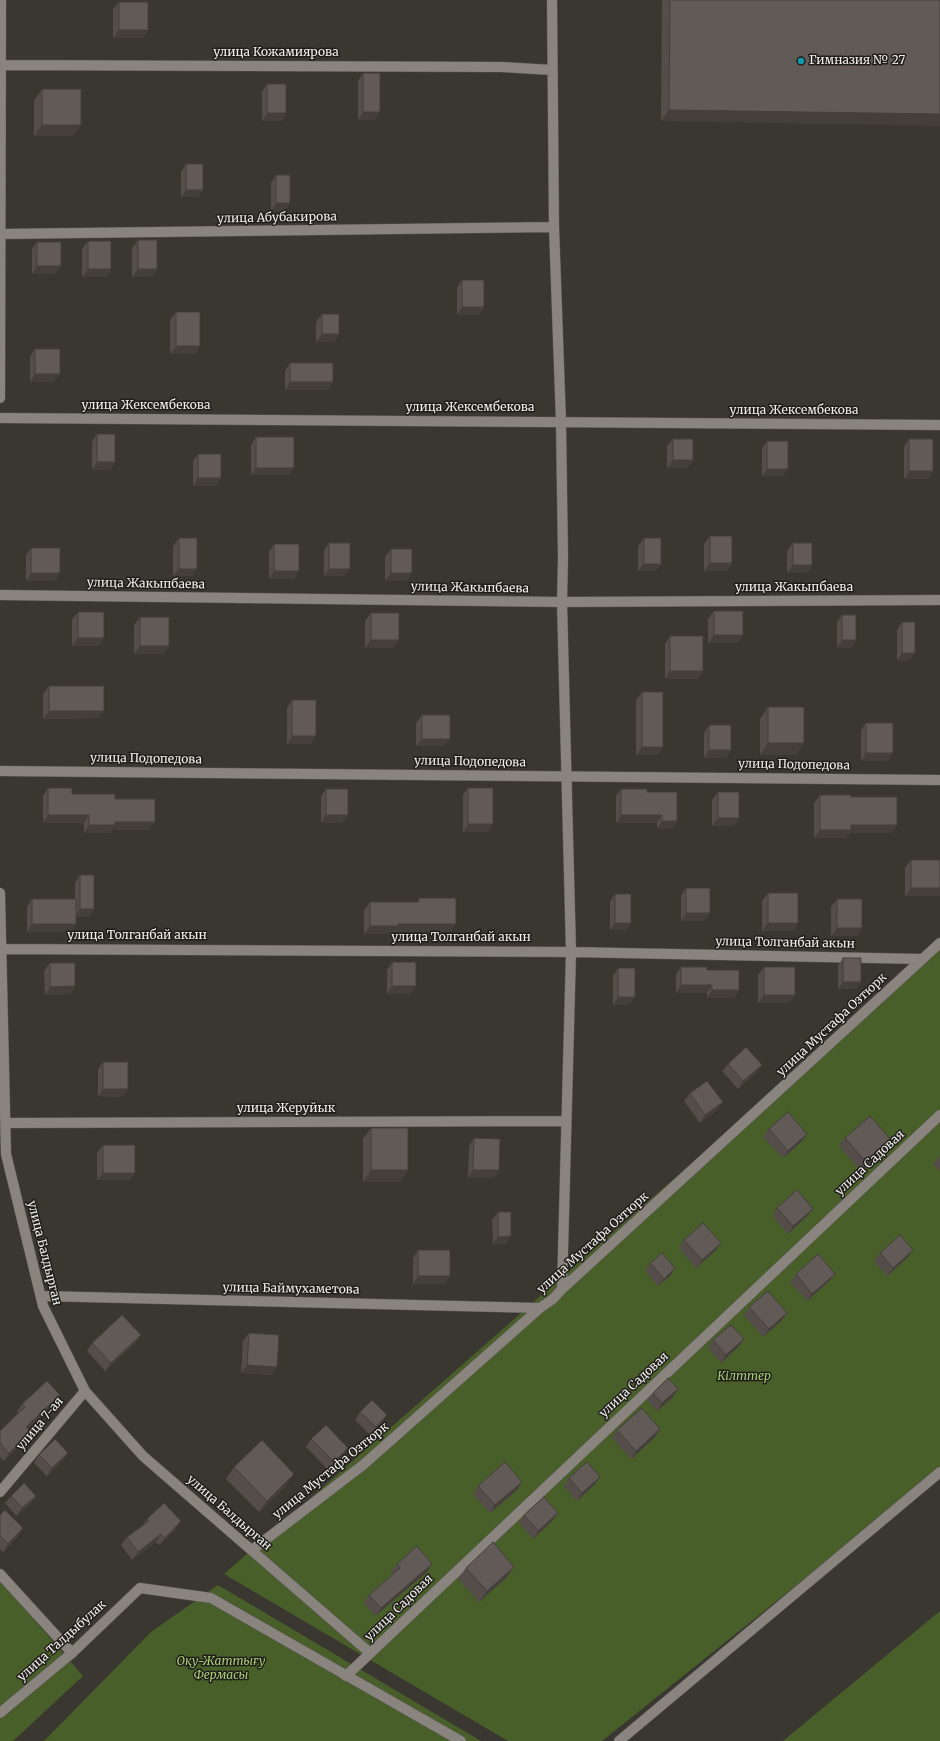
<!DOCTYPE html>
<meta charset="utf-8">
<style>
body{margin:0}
canvas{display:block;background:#3a3630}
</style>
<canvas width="940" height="1741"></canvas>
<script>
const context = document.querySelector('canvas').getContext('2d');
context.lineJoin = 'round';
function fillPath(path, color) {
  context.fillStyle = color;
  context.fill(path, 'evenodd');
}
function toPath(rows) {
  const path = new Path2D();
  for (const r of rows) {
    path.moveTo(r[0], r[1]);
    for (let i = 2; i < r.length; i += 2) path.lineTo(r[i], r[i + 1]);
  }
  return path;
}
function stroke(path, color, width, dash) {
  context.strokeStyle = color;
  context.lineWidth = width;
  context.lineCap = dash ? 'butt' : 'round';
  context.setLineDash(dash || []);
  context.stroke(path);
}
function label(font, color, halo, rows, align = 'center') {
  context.font = font + ' Merriweather,serif';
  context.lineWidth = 3;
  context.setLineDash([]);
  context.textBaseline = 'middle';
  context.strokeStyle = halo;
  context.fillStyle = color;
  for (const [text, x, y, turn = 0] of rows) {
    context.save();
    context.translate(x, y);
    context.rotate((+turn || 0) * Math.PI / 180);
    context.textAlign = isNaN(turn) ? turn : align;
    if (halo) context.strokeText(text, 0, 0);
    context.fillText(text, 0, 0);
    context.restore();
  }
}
fillPath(toPath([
 [940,945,940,1470,602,1741,508,1741,224,1574],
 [0,1580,83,1676,13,1741,0,1741],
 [218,1585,481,1741,44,1741,151,1632],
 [940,1611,940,1741,783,1741]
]), '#495f2a');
const minor = toPath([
 [552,0,554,227,561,422,563,558,562,602,571,952,562,1289],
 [0,65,502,67,552,70],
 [0,234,554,227],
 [0,398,1,0],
 [0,418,940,425],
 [0,595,562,602,940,600],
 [0,771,940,780],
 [0,893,6,1154,43,1306,85,1391,143,1456,370,1653],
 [0,949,571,952,922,959],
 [6,1123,566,1121],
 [41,1296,540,1308],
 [0,1492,85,1391],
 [252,1550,363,1465,540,1308,553,1299,562,1289,940,943],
 [0,1574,72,1653],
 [346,1676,940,1115]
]);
const tertiary = toPath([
 [0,1713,72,1653,140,1588,211,1598,461,1741],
 [619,1741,940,1472]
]);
stroke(minor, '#57534f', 11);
stroke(tertiary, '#57534f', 11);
stroke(minor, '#89847d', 10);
stroke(tertiary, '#89847d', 10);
fillPath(toPath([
 [662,0,940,0,661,121],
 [119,2,148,30,143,38,113,38,113,9],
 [363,73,380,112,374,120,358,120,358,81],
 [267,84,286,113,281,121,262,121,262,92],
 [42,89,73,136,34,136,34,101],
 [186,164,203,190,198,197,181,197,181,172],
 [276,175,290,203,285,211,271,211,271,183],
 [138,240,157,269,151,277,132,277,132,248],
 [88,241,111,269,106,277,82,277,82,249],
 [37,242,55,274,32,274,32,249],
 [462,280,484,307,479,315,457,315,457,288],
 [176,312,200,346,195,354,170,354,170,320],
 [322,314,339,334,334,342,316,342,316,322],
 [35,349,54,382,30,382,30,357],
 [290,363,333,382,328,390,285,390,285,371],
 [97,434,115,462,110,470,92,470,92,442],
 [256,437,294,468,288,475,251,475,251,445],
 [673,439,693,460,687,468,667,468,667,446],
 [909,439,933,471,928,479,904,479,904,447],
 [767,441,788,469,782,476,762,476,762,449],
 [198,454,221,478,216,486,193,486,193,461],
 [710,536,732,563,727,571,704,571,704,544],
 [179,538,192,576,173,576,173,546],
 [644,538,661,564,655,571,638,571,638,546],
 [329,543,344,576,324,576,324,550],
 [793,543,812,565,807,573,787,573,787,551],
 [274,544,294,579,269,579,269,552],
 [31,548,55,581,26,581,26,555],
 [391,549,407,581,385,581,385,557],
 [714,611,743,635,738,643,708,643,708,619],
 [78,612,104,638,98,646,72,646,72,619],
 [371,613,393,648,365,648,365,621],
 [842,615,856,640,851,648,837,648,837,622],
 [140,617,164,654,134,654,134,625],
 [902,622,915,653,909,661,897,661,897,630],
 [670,636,703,671,698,679,665,679,665,644],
 [49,686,98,718,43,719,43,694],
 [642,692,663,747,658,755,636,755,636,700],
 [292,700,311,744,287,744,287,708],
 [768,707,804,743,796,755,760,755,760,719],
 [422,715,444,746,416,746,416,723],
 [866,723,893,753,887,761,861,761,861,730],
 [709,725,731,750,726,758,704,758,704,733],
 [48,788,72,794,115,799,149,830,112,830,110,833,84,833,84,823,43,823,43,796],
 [468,788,488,832,463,832,463,795],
 [326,789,342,823,321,823,321,796],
 [621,789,647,792,677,821,671,829,657,829,657,823,616,823,616,796],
 [718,792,739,818,733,826,712,826,712,800],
 [820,795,851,797,897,825,891,833,849,833,846,838,814,838,814,803],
 [911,860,940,896,905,896,905,868],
 [80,875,94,909,89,917,76,917,76,924,71,932,27,932,27,907,32,899,75,899,75,883],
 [686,888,710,913,704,921,681,921,681,896],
 [768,893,798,923,793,931,762,931,762,901],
 [615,894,631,923,626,930,610,930,610,902],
 [419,898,450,932,394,932,393,934,364,934,364,910,370,902,417,902],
 [837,899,862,928,857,936,831,936,831,907],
 [843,958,861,982,856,989,838,989,838,966],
 [392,962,410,994,387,994,387,970],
 [50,963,75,986,70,994,45,995,44,971],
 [681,967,739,990,734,998,707,998,707,993,676,993,676,974],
 [764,967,795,995,789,1003,758,1003,758,975],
 [618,968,635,997,629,1005,613,1005,613,976],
 [103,1062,128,1089,123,1097,98,1096,98,1070],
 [728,1064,762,1065,757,1072,738,1089,722,1071],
 [690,1093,723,1102,717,1110,700,1123,684,1101],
 [371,1128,408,1170,400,1182,363,1182,363,1139],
 [769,1129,802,1141,783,1158,763,1137],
 [474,1138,499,1170,493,1178,468,1178,469,1146],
 [845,1138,892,1141,886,1149,861,1171,839,1146],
 [103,1145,130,1180,97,1180,97,1153],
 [940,1155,940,1172,933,1164],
 [777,1208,813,1209,807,1216,788,1234,772,1216],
 [498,1212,506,1244,493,1244,492,1220],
 [684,1240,721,1243,715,1251,696,1268,679,1248],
 [418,1250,445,1284,413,1284,413,1258],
 [913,1250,907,1258,887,1276,874,1261,880,1253],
 [650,1263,670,1276,658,1286,645,1271],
 [796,1274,835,1274,829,1281,807,1301,790,1282],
 [749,1307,787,1313,781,1321,763,1337,744,1315],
 [249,1333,272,1375,241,1373,243,1341],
 [141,1335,135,1343,105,1371,87,1351,92,1343],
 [744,1339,738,1347,721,1363,708,1348,713,1340],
 [653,1393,673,1397,657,1411,647,1400],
 [55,1403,27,1429,25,1440,4,1461,0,1457,0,1431,18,1413,17,1412,22,1404],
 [360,1412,387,1415,382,1422,370,1435,355,1420],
 [660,1429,655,1437,631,1459,612,1438,617,1430],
 [311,1439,343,1456,328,1470,306,1447],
 [68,1453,63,1460,47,1476,34,1463,39,1455],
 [234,1467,286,1486,259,1512,226,1479],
 [600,1477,594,1485,577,1501,564,1486,569,1478],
 [522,1482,517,1490,490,1513,473,1494,478,1486],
 [11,1496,36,1496,30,1504,16,1516,5,1503],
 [558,1513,552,1521,533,1539,519,1523,524,1515],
 [0,1515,23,1528,18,1536,3,1552,0,1549],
 [147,1519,176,1529,159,1545,156,1542,132,1560,121,1545,127,1537,142,1526],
 [397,1564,432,1564,427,1572,375,1616,364,1603,369,1595,393,1574,391,1572],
 [466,1568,506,1578,479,1602,458,1579]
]), '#544d4a');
fillPath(toPath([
 [119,30,148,30,143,38,113,38],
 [669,110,940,114,940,126,661,121],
 [363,112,380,112,374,120,358,120],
 [267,113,286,113,281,121,262,121],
 [42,125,81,125,73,136,34,136],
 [186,190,203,190,198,197,181,197],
 [276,203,290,203,285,211,271,211],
 [37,266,61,266,55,274,32,274],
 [88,269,111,269,106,277,82,277],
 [138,269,157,269,151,277,132,277],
 [462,307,484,307,479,315,457,315],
 [322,334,339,334,334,342,316,342],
 [176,346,200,346,195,354,170,354],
 [35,374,60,374,54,382,30,382],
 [290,382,333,382,328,390,285,390],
 [673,460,693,460,687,468,667,468],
 [97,462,115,462,110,470,92,470],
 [256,468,294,468,288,475,251,475],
 [767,469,788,469,782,476,762,476],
 [909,471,933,471,928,479,904,479],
 [198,478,221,478,216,486,193,486],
 [710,563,732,563,727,571,704,571],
 [644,564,661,564,655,571,638,571],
 [793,565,812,565,807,573,787,573],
 [179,569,197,569,192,576,173,576],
 [329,569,350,569,344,576,324,576],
 [274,571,299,571,294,579,269,579],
 [31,573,60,573,55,581,26,581],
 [391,573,412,573,407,581,385,581],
 [714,635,743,635,738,643,708,643],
 [78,638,104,638,98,646,72,646],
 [371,640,399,640,393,648,365,648],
 [842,640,856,640,851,648,837,648],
 [140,646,169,646,164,654,134,654],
 [902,653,915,653,909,661,897,661],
 [670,671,703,671,698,679,665,679],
 [49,711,104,711,98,718,43,719],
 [292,736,316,736,311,744,287,744],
 [422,739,450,739,444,746,416,746],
 [768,743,804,743,796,755,760,755],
 [642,747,663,747,658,755,636,755],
 [709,750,731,750,726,758,704,758],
 [866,753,893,753,887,761,861,761],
 [48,815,89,815,84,823,43,823],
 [326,815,348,815,342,823,321,823],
 [621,815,662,815,657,823,616,823],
 [718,818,739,818,733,826,712,826],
 [662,821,677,821,671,829,657,829],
 [115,822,155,822,149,830,112,830,110,833,84,833,89,825],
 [468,824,493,824,488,832,463,832],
 [851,825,897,825,891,833,849,833,846,838,814,838,820,830],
 [911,888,940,888,940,896,905,896],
 [80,909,94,909,89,917,75,917],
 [686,913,710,913,704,921,681,921],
 [615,923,631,923,626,930,610,930],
 [768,923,798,923,793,931,762,931],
 [32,924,76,924,71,932,27,932],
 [398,924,456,924,450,932,394,932,393,934,364,934,370,926],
 [837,928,862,928,857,936,831,936],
 [843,982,861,982,856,989,838,989],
 [681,985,712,985,707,993,676,993],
 [75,986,70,994,45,995,50,987],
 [392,986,416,986,410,994,387,994],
 [712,990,739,990,734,998,707,998],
 [764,995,795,995,789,1003,758,1003],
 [618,997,635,997,629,1005,613,1005],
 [762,1065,757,1072,738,1089,743,1081],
 [103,1089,128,1089,123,1097,98,1096],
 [723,1102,717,1110,700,1123,705,1115],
 [807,1134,802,1141,783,1158,788,1151],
 [892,1141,886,1149,861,1171,867,1163],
 [371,1170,408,1170,400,1182,363,1182],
 [473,1170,499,1170,493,1178,468,1178],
 [103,1173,135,1173,130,1180,97,1180],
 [813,1209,807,1216,788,1234,793,1226],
 [511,1236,506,1244,493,1244,498,1237],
 [721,1243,715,1251,696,1268,702,1260],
 [913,1250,907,1258,887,1276,893,1268],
 [675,1268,670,1276,658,1286,664,1279],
 [835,1274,829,1281,807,1301,812,1294],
 [418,1276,450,1276,445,1284,413,1284],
 [787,1313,781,1321,763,1337,769,1329],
 [141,1335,135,1343,105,1371,111,1363],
 [744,1339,738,1347,721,1363,726,1355],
 [247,1365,277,1367,272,1375,241,1373],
 [678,1389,673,1397,657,1411,662,1403],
 [60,1395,55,1403,20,1435,26,1427],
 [387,1415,382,1422,370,1435,376,1427],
 [660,1429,655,1437,631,1459,636,1451],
 [31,1433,25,1440,4,1461,9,1453],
 [348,1448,343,1456,328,1470,334,1462],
 [68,1453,63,1460,47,1476,52,1468],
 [294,1474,286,1486,259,1512,267,1501],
 [600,1477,594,1485,577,1501,582,1493],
 [522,1482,517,1490,490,1513,495,1505],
 [36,1496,30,1504,16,1516,22,1508],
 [558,1513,552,1521,533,1539,538,1531],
 [181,1521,176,1529,159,1545,165,1538],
 [23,1528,18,1536,3,1552,8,1544],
 [161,1534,156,1542,132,1560,138,1552],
 [432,1564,427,1572,375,1616,381,1608],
 [514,1567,506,1578,479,1602,487,1591]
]), '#453f3c');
const building = toPath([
 [670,0,940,0,940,114,669,110,670,0],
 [119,2,148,2,148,30,119,30,119,2],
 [363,73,380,73,380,112,363,112,363,73],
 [267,84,286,84,286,113,267,113,267,84],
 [42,89,81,89,81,125,42,125,42,89],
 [186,164,203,164,203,190,186,190,186,164],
 [276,175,290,175,290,203,276,203,276,175],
 [138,240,157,240,157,269,138,269,138,240],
 [88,241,111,241,111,269,88,269,88,241],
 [37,242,61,242,61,266,37,266,37,242],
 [462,280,484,280,484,307,462,307,462,280],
 [176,312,200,312,200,346,176,346,176,312],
 [322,314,339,314,339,334,322,334,322,314],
 [35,349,60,349,60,374,35,374,35,349],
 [290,363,333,363,333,382,290,382,290,363],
 [97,434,115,434,115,462,97,462,97,434],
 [256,437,294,437,294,468,256,468,256,437],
 [673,439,693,439,693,460,673,460,673,439],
 [909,439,933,439,933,471,909,471,909,439],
 [767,441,788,441,788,469,767,469,767,441],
 [198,454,221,454,221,478,198,478,198,454],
 [710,536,732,536,732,563,710,563,710,536],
 [179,538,197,538,197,569,179,569,179,538],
 [644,538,661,538,661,564,644,564,644,538],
 [329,543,350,543,350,569,329,569,329,543],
 [793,543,812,543,812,565,793,565,793,543],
 [274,544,299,544,299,571,274,571,274,544],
 [31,548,60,548,60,573,31,573,31,548],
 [391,549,412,549,412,573,391,573,391,549],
 [714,611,743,611,743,635,714,635,714,611],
 [78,612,104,612,104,638,78,638,78,612],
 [371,613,399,613,399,640,371,640,371,613],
 [842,615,856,615,856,640,842,640,842,615],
 [140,617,169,617,169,646,140,646,140,617],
 [902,622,915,622,915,653,902,653,902,622],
 [670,636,703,636,703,671,670,671,670,636],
 [49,686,104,686,104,711,49,711,49,686],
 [642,692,663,692,663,747,642,747,642,692],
 [292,700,316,700,316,736,292,736,292,700],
 [768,707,804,707,804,743,768,743,768,707],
 [422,715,450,715,450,739,422,739,422,715],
 [866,723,893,723,893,753,866,753,866,723],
 [709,725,731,725,731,750,709,750,709,725],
 [48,788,72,788,72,794,115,794,115,799,155,799,155,822,115,822,115,825,89,825,89,815,48,815,48,788],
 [468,788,493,788,493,824,468,824,468,788],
 [326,789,348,789,348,815,326,815,326,789],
 [621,789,647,789,647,792,677,792,677,821,662,821,662,815,621,815,621,789],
 [718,792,739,792,739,818,718,818,718,792],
 [820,795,851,795,851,797,897,797,897,825,851,825,851,830,820,830,820,795],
 [911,860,940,860,940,888,911,888,911,860],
 [80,875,94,875,94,909,80,909,80,875],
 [686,888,710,888,710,913,686,913,686,888],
 [768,893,798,893,798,923,768,923,768,893],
 [615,894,631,894,631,923,615,923,615,894],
 [419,898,456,898,456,924,398,924,398,926,370,926,370,902,419,902,419,898],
 [32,899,76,899,76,924,32,924,32,899],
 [837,899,862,899,862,928,837,928,837,899],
 [843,958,861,958,861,982,843,982,843,958],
 [392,962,416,962,416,986,392,986,392,962],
 [50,963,75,963,75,986,50,987,50,963],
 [681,967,707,967,707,970,739,970,739,990,712,990,712,985,681,985,681,967],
 [764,967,795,967,795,995,764,995,764,967],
 [618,968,635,968,635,997,618,997,618,968],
 [746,1047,762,1065,743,1081,728,1064,746,1047],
 [103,1062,128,1062,128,1089,103,1089,103,1062],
 [707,1081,723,1102,705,1115,690,1093,707,1081],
 [788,1112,807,1134,788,1151,769,1129,788,1112],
 [870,1116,892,1141,867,1163,845,1138,870,1116],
 [371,1128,408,1128,408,1170,371,1170,371,1128],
 [474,1138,500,1139,499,1170,473,1170,474,1138],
 [103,1145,135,1145,135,1173,103,1173,103,1145],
 [797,1190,813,1209,793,1226,777,1208,797,1190],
 [498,1212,511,1212,511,1236,498,1237,498,1212],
 [703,1223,721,1243,702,1260,684,1240,703,1223],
 [900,1235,913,1250,893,1268,880,1253,900,1235],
 [418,1250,450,1250,450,1276,418,1276,418,1250],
 [662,1253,675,1268,664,1279,650,1263,662,1253],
 [818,1254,835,1274,812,1294,796,1274,818,1254],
 [768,1291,787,1313,769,1329,749,1307,768,1291],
 [122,1315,141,1335,111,1363,92,1343,122,1315],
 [731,1325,744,1339,726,1355,713,1340,731,1325],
 [249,1333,279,1335,277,1367,247,1365,249,1333],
 [668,1378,678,1389,662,1403,653,1393,668,1378],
 [47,1381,60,1395,26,1427,31,1433,9,1453,0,1443,0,1431,25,1407,22,1404,47,1381],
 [372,1400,387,1415,376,1427,360,1412,372,1400],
 [642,1408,660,1429,636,1451,617,1430,642,1408],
 [326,1425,348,1448,334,1462,311,1439,326,1425],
 [55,1439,68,1453,52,1468,39,1455,55,1439],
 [262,1440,294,1474,267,1501,234,1467,262,1440],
 [505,1462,522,1482,495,1505,478,1486,505,1462],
 [587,1462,600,1477,582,1493,569,1478,587,1462],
 [24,1483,36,1496,22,1508,11,1496,24,1483],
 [544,1497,558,1513,538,1531,524,1515,544,1497],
 [164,1503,181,1521,165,1538,161,1534,138,1552,127,1537,149,1521,147,1519,164,1503],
 [5,1510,23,1528,8,1544,0,1536,0,1515,5,1510],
 [493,1542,514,1567,487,1591,466,1568,493,1542],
 [417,1546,432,1564,381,1608,369,1595,400,1568,397,1564,417,1546]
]);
fillPath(building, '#625a56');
stroke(building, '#453f3c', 1);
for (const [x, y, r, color] of [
 [801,61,4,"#0f9aa8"]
]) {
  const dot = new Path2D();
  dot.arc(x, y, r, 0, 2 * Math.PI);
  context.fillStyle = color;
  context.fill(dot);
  stroke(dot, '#201e1b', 1.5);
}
label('12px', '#f0eeea', '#201e1b', [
 ["улица Кожамиярова",276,53],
 ["улица Абубакирова",277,218,-1],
 ["улица Жексембекова",146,406],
 ["улица Жексембекова",470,408],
 ["улица Жексембекова",794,411],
 ["улица Жакыпбаева",146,584,1],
 ["улица Жакыпбаева",470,588,1],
 ["улица Жакыпбаева",794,588],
 ["улица Подопедова",146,759,1],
 ["улица Подопедова",470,762,1],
 ["улица Подопедова",794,765,1],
 ["улица Толганбай акын",137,936],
 ["улица Толганбай акын",461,938],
 ["улица Толганбай акын",785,943,1],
 ["улица Мустафа Озтюрк",832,1025,-43],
 ["улица Жеруйык",286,1109],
 ["улица Садовая",870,1163,-43],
 ["улица Мустафа Озтюрк",593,1243,-42],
 ["улица Балдырган",44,1253,76],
 ["улица Баймухаметова",291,1289,1],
 ["улица Садовая",634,1385,-43],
 ["улица 7-ая",40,1424,-50],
 ["улица Мустафа Озтюрк",331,1471,-39],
 ["улица Балдырган",229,1513,41],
 ["улица Садовая",399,1608,-44],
 ["улица Талдыбулак",62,1641,-42]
]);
label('12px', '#f0eeea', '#201e1b', [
 ["Гимназия № 27",809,61]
], 'left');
label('italic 12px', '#a7cf74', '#201e1b', [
 ["Кілттер",744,1377],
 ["Оқу-Жаттығу",221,1662],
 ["Фермасы",221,1676]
]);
</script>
